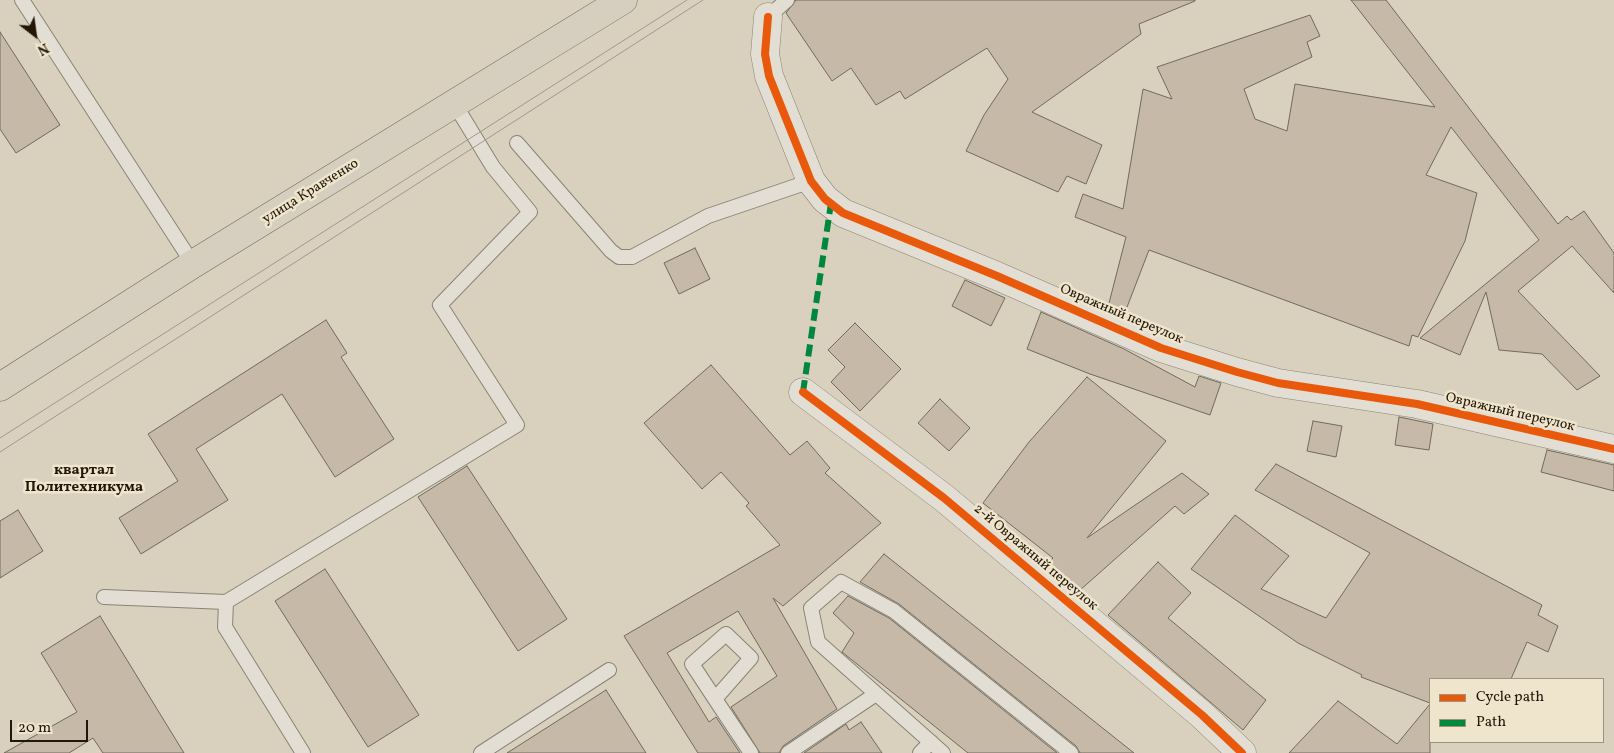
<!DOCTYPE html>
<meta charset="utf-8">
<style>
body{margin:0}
#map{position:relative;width:1614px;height:753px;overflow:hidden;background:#d9d1bd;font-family:Vollkorn,serif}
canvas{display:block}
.legend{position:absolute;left:1429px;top:678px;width:175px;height:65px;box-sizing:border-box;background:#efe5cc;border:1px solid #9d927e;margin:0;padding:6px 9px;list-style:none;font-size:15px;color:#221608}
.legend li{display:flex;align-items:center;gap:10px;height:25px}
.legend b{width:25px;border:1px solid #9d927e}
.north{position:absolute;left:10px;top:10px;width:50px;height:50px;-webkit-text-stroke:4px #efe5cc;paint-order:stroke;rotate:150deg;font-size:14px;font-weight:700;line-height:20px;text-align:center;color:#221608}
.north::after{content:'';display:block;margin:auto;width:18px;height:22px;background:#221608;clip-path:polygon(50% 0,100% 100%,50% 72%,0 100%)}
.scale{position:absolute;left:10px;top:720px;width:78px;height:22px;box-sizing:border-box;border:2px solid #221608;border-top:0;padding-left:6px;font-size:15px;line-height:18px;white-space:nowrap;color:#221608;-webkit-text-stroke:4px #efe5cc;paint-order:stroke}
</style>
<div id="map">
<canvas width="1614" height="753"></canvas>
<ul class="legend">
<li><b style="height:6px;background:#e8590c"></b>Cycle path</li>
<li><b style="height:6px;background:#00873e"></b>Path</li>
</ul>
<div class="north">N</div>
<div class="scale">20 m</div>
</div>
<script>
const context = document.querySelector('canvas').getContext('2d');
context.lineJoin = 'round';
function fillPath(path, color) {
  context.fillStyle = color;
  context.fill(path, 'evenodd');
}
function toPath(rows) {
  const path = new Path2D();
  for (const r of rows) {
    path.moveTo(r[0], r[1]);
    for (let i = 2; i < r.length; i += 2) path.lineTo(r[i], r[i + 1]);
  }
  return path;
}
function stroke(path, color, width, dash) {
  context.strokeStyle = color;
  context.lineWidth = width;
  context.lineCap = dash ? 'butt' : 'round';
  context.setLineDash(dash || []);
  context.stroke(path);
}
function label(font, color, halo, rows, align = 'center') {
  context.font = font + ' Vollkorn,serif';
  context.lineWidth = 5;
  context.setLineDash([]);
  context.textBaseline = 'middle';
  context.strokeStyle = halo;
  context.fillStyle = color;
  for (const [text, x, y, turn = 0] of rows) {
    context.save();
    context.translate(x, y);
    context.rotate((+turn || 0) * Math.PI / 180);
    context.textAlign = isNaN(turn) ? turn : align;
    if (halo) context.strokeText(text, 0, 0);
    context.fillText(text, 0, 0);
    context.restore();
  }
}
const building = toPath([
 [796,0,1195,0,1195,1,1139,24,1141,34,1032,112,1102,145,1086,184,1067,176,1058,192,966,151,984,115,1008,79,987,48,905,99,900,91,876,105,851,68,832,81,786,13,796,0],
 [1351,0,1386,0,1558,224,1567,216,1571,220,1584,211,1614,253,1614,293,1572,246,1518,291,1600,376,1577,390,1542,354,1499,350,1486,292,1460,355,1420,338,1539,240,1451,127,1426,175,1477,193,1465,241,1418,337,1412,335,1409,346,1149,250,1124,315,1108,307,1126,237,1075,217,1083,194,1123,209,1143,89,1172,99,1157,67,1310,15,1320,36,1307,42,1312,57,1244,89,1255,119,1287,131,1295,84,1435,107,1351,0],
 [0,32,60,125,16,153,0,129,0,32],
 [695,248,710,279,679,294,664,263,695,248],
 [965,280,1005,298,991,326,952,306,965,280],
 [1041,312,1124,349,1195,387,1199,376,1221,383,1210,415,1090,374,1027,349,1041,312],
 [326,320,347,353,341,357,394,439,335,477,282,394,196,449,228,500,141,554,119,518,178,481,148,434,326,320],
 [855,323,901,369,860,411,831,382,845,367,828,350,855,323],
 [711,365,790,455,807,441,830,468,825,473,881,523,783,606,773,598,837,709,783,746,779,753,760,753,731,707,777,676,738,611,667,653,709,722,716,717,740,753,698,753,624,636,780,545,746,506,749,503,721,472,702,489,644,423,711,365],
 [1087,377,1166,441,1087,538,1182,473,1209,494,1184,514,1175,506,1079,591,1047,564,1053,558,983,503,1029,442,1087,377],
 [940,399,970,428,949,451,918,423,940,399],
 [1399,417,1433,424,1429,450,1395,445,1399,417],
 [1313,421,1342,426,1336,457,1307,451,1313,421],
 [1547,450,1614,465,1614,491,1541,472,1547,450],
 [1276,464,1542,605,1538,615,1558,626,1548,652,1527,642,1511,679,1430,679,1430,703,1361,677,1362,675,1298,643,1191,569,1235,515,1289,556,1261,589,1326,618,1370,553,1255,490,1276,464],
 [467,466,567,619,518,651,418,497,467,466],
 [18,510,43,551,0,578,0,521,18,510],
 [884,554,1134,753,1080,753,1076,746,899,604,860,582,884,554],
 [1158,562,1191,593,1168,618,1266,700,1243,730,1108,615,1158,562],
 [325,569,419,715,368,747,275,601,325,569],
 [848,596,889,618,1057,753,968,753,842,652,854,633,833,613,848,596],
 [100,616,184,753,103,753,93,738,69,753,4,753,77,712,41,653,100,616],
 [606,690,646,753,507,753,606,690],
 [1338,701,1397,744,1430,704,1430,753,1289,753,1338,701],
 [861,722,882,753,804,753,846,724,849,730,861,722]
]);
fillPath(building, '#c7b9a8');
stroke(building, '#706a5e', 1);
const lane = toPath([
 [22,0,193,264],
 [768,17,787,0],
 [517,143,611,251,619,257,632,257,708,216,811,181],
 [104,597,226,602,517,425,440,305,530,212,493,167,454,103],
 [226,602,225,627,303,753],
 [715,699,751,658,726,634,692,664,715,699,751,753],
 [481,753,609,670],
 [788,753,876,694],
 [920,753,931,742],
 [943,753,818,642,811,608,841,582,894,611,1071,753]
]);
const street = toPath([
 [768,17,765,54,769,76,811,181,825,199,843,213,997,276,1161,348,1237,372,1278,383,1417,404,1614,449],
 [803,392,944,498,1202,715,1242,753]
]);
const primary = toPath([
 [0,387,193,264,623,0]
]);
stroke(lane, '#898377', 16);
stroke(street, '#898377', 29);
stroke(primary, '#706a5e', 29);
stroke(lane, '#e2ded3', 14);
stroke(street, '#e2ded3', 28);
stroke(primary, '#d6cebf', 28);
stroke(toPath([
 [0,438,687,0],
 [0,452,703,0]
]), '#9e9990', 1);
stroke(toPath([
 [803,392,831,203]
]), '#00873e', 6, [12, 6]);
stroke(toPath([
 [768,17,765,54,769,76,811,181,825,199,843,213,997,276,1161,348,1237,372,1278,383,1417,404,1614,449],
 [803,392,944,498,1202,715,1242,753]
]), '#e8590c', 8);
label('14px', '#221608', '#efe5cc', [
 ["улица Кравченко",311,192,-32],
 ["Овражный переулок",1121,315,23],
 ["Овражный переулок",1510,413,13],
 ["2-й Овражный переулок",1035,558,40]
]);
label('bold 15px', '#221608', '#efe5cc', [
 ["квартал",84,471],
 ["Политехникума",84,488]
]);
</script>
